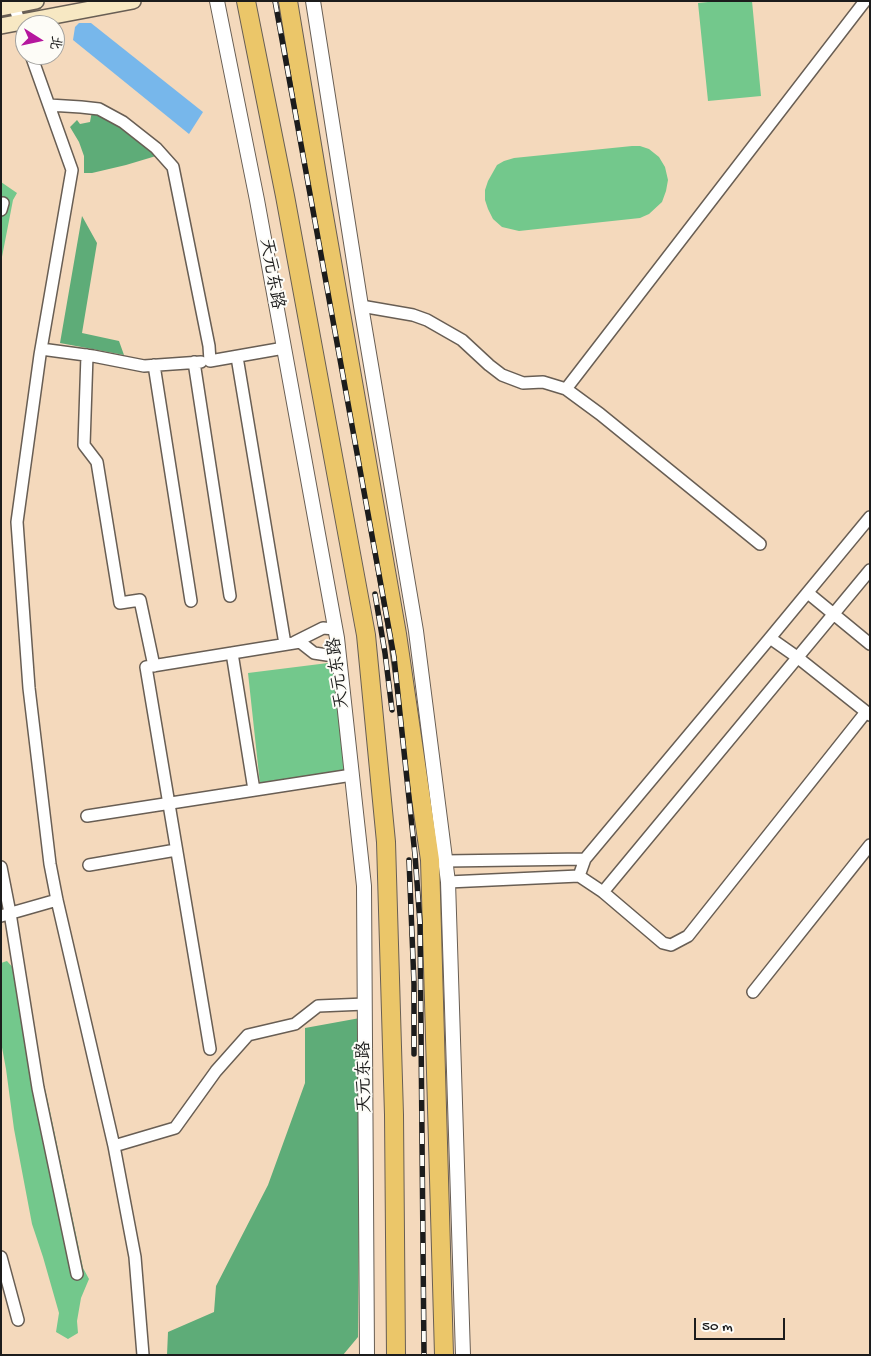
<!DOCTYPE html>
<meta charset="utf-8">
<style>
body{margin:0}
#map{position:relative;width:871px;height:1356px;overflow:hidden;background:#f4d9bc;font-family:"Gochi Hand","LXGW WenKai TC",sans-serif}
canvas{display:block}
.frame{position:absolute;inset:0;border:2px solid #1c1c1c;pointer-events:none}
.north{position:absolute;left:15px;top:15px;width:50px;height:50px;box-sizing:border-box;background:#fdfcf7;border:1px solid #a3a29f;border-radius:50%;rotate:100deg;font-size:14px;font-weight:700;line-height:20px;text-align:center;color:#1c1c1c}
.north::after{content:'';display:block;margin:auto;width:18px;height:22px;background:#b5179e;clip-path:polygon(50% 0,100% 100%,50% 72%,0 100%)}
.scale{position:absolute;left:694px;top:1318px;width:91px;height:22px;box-sizing:border-box;border:2px solid #1c1c1c;border-top:0;padding-left:6px;font-size:15px;line-height:18px;white-space:nowrap;color:#1c1c1c;-webkit-text-stroke:4px #fdfcf7;paint-order:stroke}
</style>
<div id="map">
<canvas width="871" height="1356"></canvas>
<div class="frame"></div>
<div class="north">北</div>
<div class="scale">50 m</div>
</div>
<script>
const context = document.querySelector('canvas').getContext('2d');
context.lineJoin = 'round';
function fillPath(path, color) {
  context.fillStyle = color;
  context.fill(path, 'evenodd');
}
function toPath(rows) {
  const path = new Path2D();
  for (const r of rows) {
    path.moveTo(r[0], r[1]);
    for (let i = 2; i < r.length; i += 2) path.lineTo(r[i], r[i + 1]);
  }
  return path;
}
function stroke(path, color, width, dash) {
  context.strokeStyle = color;
  context.lineWidth = width;
  context.lineCap = dash ? 'butt' : 'round';
  context.setLineDash(dash || []);
  context.stroke(path);
}
function label(font, color, halo, rows, align = 'center') {
  context.font = font + ' "Gochi Hand","LXGW WenKai TC",sans-serif';
  context.lineWidth = 4;
  context.setLineDash([]);
  context.textBaseline = 'middle';
  context.strokeStyle = halo;
  context.fillStyle = color;
  for (const [text, x, y, turn = 0] of rows) {
    context.save();
    context.translate(x, y);
    context.rotate((+turn || 0) * Math.PI / 180);
    context.textAlign = isNaN(turn) ? turn : align;
    if (halo) context.strokeText(text, 0, 0);
    context.fillText(text, 0, 0);
    context.restore();
  }
}
fillPath(toPath([
 [718,1,752,1,761,96,708,101,698,3],
 [632,146,640,146,649,149,659,157,665,167,668,180,666,191,662,202,649,214,640,218,519,231,502,227,493,219,488,209,485,200,485,190,488,181,497,165,504,161,514,158],
 [1,182,17,193,13,200,1,262],
 [336,662,349,773,260,784,248,673],
 [7,961,16,971,47,1097,83,1268,89,1279,81,1298,77,1321,78,1333,68,1339,56,1332,59,1313,43,1257,32,1224,14,1129,6,1069,1,1042,1,963]
]), '#73c88c');
fillPath(toPath([
 [92,111,126,130,156,156,126,165,92,173,84,173,84,156,79,142,70,127,77,120,80,124,90,122],
 [82,216,97,243,82,333,119,341,124,355,60,343],
 [360,1018,358,1337,343,1355,167,1355,168,1332,214,1312,216,1286,268,1185,305,1083,305,1028]
]), '#5eac78');
fillPath(toPath([
 [79,23,91,23,203,112,189,134,73,40,75,27]
]), '#77b7eb');
const minor = toPath([
 [14,6,25,37],
 [31,55,72,170,40,355,17,522,29,688,50,864,57,900,114,1146,135,1257,143,1355],
 [49,105,81,107,99,109,123,122,156,148,173,167,209,346,210,361,284,348],
 [1,210,3,203],
 [361,306,413,315,427,320,462,340,489,365,502,375,523,383,543,382,566,389,600,414,760,544],
 [41,349,93,356,144,366,201,362],
 [87,355,84,445,97,462,120,603,140,600,154,666],
 [237,357,285,644],
 [194,362,230,596],
 [154,365,191,601],
 [566,389,865,1],
 [808,593,870,644],
 [770,638,797,657,870,715],
 [295,642,323,628,335,629],
 [232,653,254,790],
 [87,816,352,775],
 [445,861,585,859],
 [89,865,176,850],
 [1,867,10,913,38,1088,77,1274],
 [579,876,585,859,770,638,870,517],
 [448,882,579,876,603,892,663,943,671,945,688,936,866,712],
 [603,892,870,570],
 [1,916,57,900],
 [753,992,870,845],
 [210,1049,146,667,300,642,314,653,327,655,338,649],
 [114,1146,175,1128,216,1071,248,1035,295,1024,318,1006,365,1004],
 [1,1257,18,1320]
]);
const tertiary = toPath([
 [217,1,257,200,337,638,364,886,367,1355],
 [313,1,361,306,416,631,448,882,463,1355]
]);
const secondary = toPath([
 [1,8,36,1],
 [1,26,133,1]
]);
const trunk = toPath([
 [246,1,285,196,366,635,386,842,394,1115,396,1355],
 [288,1,320,193,397,634,430,860,444,1355]
]);
stroke(minor, '#685e54', 14);
stroke(tertiary, '#685e54', 16);
stroke(secondary, '#685e54', 18);
stroke(trunk, '#685e54', 20);
stroke(minor, '#fff', 11);
stroke(tertiary, '#fff', 14);
stroke(secondary, '#f7e8c3', 15);
stroke(trunk, '#ebc669', 18);
const rail = toPath([
 [275,1,394,657,415,855,420,923,424,1355],
 [375,594,385,653,392,710],
 [409,860,414,984,414,1054]
]);
stroke(rail, '#1c1c1c', 5.5);
stroke(rail, '#fdfcf7', 4, [11]);
label('18px', '#1c1c1c', '#fdfcf7', [
 ["天元东路",270,274,80],
 ["天元东路",340,673,-97],
 ["天元东路",366,1077,-91]
]);
</script>
